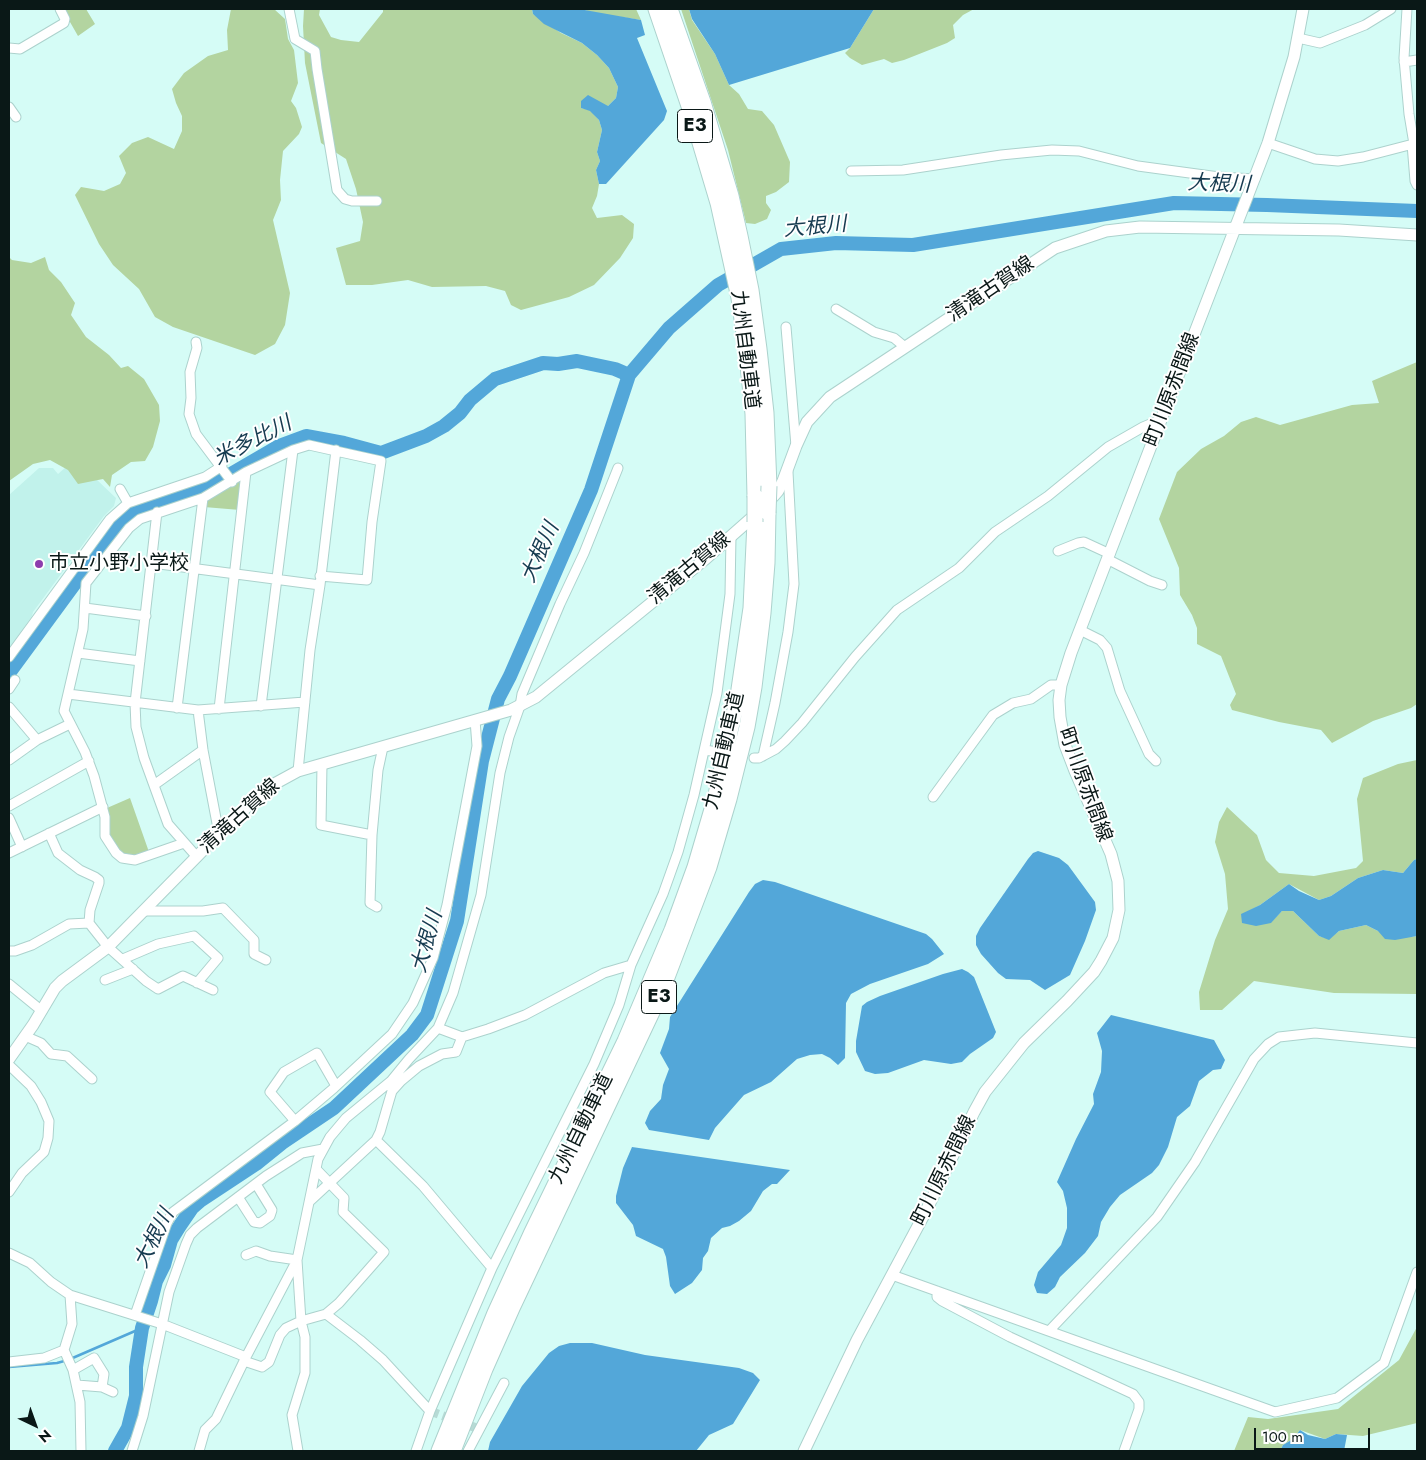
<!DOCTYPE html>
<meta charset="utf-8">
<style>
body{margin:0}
#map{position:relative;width:1426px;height:1460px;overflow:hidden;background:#d5fcf6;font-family:Jost,sans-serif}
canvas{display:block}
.frame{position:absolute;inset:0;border:10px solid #0a1817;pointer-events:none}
.north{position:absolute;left:10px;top:1400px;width:50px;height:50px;-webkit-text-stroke:4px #fff;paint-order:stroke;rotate:138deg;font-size:14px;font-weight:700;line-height:20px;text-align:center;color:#0a1817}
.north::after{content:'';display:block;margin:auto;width:18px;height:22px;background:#0a1817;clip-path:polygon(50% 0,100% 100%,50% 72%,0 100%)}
.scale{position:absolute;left:1254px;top:1428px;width:116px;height:22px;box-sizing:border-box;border:2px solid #0a1817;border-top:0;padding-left:6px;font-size:15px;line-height:18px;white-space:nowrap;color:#0a1817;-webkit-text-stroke:4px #fff;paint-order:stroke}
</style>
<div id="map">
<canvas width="1426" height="1460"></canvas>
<div class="frame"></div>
<div class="north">N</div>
<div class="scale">100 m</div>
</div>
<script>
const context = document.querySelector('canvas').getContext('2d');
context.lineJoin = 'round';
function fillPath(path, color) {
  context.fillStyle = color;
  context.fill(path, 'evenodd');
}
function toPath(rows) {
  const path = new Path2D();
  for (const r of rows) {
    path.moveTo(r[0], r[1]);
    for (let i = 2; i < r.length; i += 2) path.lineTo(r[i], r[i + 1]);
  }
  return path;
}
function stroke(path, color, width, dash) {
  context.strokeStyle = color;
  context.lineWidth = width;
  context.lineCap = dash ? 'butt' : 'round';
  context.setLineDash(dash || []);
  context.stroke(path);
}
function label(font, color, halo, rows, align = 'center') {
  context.font = font + ' Jost,"Noto Sans JP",sans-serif';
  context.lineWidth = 4;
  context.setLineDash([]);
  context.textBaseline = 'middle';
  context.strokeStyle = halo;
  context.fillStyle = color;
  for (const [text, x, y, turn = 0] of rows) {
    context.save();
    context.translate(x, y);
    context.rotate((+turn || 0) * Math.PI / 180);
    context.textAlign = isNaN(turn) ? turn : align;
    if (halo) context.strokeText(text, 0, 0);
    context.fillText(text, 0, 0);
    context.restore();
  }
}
fillPath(toPath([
 [75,459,116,498,114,506,104,516,33,612,32,616,9,649,9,495,39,468,53,468,58,474]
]), '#c1f2eb');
fillPath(toPath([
 [66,9,86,9,95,24,78,36,66,15],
 [231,9,274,9,285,19,288,39,294,50,298,83,291,101,296,108,302,127,299,134,283,151,280,180,281,200,273,220,290,293,285,325,275,344,255,355,173,327,155,317,139,289,113,265,99,244,75,195,81,187,104,191,120,184,126,173,119,156,132,143,148,137,174,149,182,131,182,116,176,103,172,89,184,73,208,56,228,50,227,30],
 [304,9,320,9,319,15,331,37,341,40,359,42,383,12,383,9,532,9,533,14,561,33,582,43,597,55,609,68,618,87,616,98,608,106,581,108,590,110,599,120,602,130,597,152,600,161,596,170,599,184,597,196,592,208,597,218,622,215,634,224,633,238,620,258,594,285,569,297,521,310,511,305,505,291,486,286,432,287,408,280,372,285,346,285,336,248,360,241,363,222,356,189,346,159,321,143,305,63,303,26],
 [579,9,636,9,641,20,601,14],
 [681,9,689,9,692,20,715,54,729,85,739,94,748,109,762,111,774,125,790,162,789,182,776,192,766,196,766,203,771,210,767,219,755,224,746,223,728,150],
 [874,9,974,9,963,15,953,25,955,38,947,43,904,60,892,63,884,59,862,65,850,58,845,53,850,48],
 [9,257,12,260,31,263,45,257,49,270,61,282,75,303,71,315,86,337,109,355,121,368,128,366,144,379,159,405,160,421,153,447,145,461,131,462,112,475,110,487,103,479,78,484,68,470,50,460,33,464,9,481],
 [1417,362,1417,704,1411,708,1373,721,1332,743,1321,730,1279,722,1232,710,1230,705,1236,694,1221,656,1197,644,1197,628,1192,615,1180,595,1179,568,1159,519,1177,472,1201,449,1224,436,1241,422,1256,417,1280,425,1352,405,1379,403,1372,381],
 [242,478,240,510,204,507,205,501],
 [1417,760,1417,859,1414,860,1403,873,1383,870,1358,878,1331,896,1319,900,1289,884,1260,905,1241,915,1271,922,1282,911,1293,911,1319,936,1329,939,1339,931,1366,925,1378,931,1410,937,1417,936,1417,994,1334,993,1254,981,1222,1010,1200,1010,1199,992,1215,940,1228,909,1225,874,1215,842,1219,822,1227,807,1257,835,1266,860,1279,873,1314,876,1356,868,1363,861,1357,799,1363,778,1398,764],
 [130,798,149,852,132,858,123,855,107,834,107,808],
 [1417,1327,1417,1423,1363,1436,1336,1434,1325,1439,1300,1430,1293,1439,1283,1445,1280,1451,1234,1451,1248,1417,1268,1419,1338,1409,1399,1360]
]), '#b3d4a0');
fillPath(toPath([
 [532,9,579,9,641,20,645,35,637,38,667,111,664,120,606,184,599,184,596,170,600,161,597,152,602,130,599,120,590,111,581,108,581,101,588,95,608,106,616,98,618,87,609,68,597,55,582,43,544,24,533,14],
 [689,9,874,9,850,48,729,85,715,54,692,19],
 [1038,851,1059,858,1068,865,1095,902,1096,910,1085,941,1070,975,1045,990,1030,980,1006,979,998,973,981,954,976,945,976,936,980,928,1028,859,1033,853],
 [1417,859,1417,936,1395,940,1385,939,1378,931,1366,925,1339,931,1329,940,1319,936,1293,911,1282,911,1271,923,1256,926,1242,923,1241,914,1260,905,1289,884,1299,891,1319,900,1331,896,1358,878,1383,870,1403,873,1414,860],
 [763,880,775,882,926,934,932,939,944,954,928,964,870,984,851,994,846,1003,845,1058,838,1065,830,1058,822,1054,810,1055,797,1059,771,1082,744,1095,715,1128,709,1140,649,1130,645,1123,650,1111,661,1099,663,1085,669,1069,660,1053,669,1029,670,1017,749,892,755,884],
 [962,969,968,972,974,977,996,1032,993,1038,970,1054,962,1062,951,1064,924,1060,888,1073,875,1074,865,1071,856,1052,856,1041,862,1006,867,1002,880,996,943,974],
 [1111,1015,1214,1040,1225,1060,1221,1069,1213,1070,1199,1081,1190,1106,1177,1117,1168,1147,1159,1165,1152,1173,1120,1195,1110,1207,1101,1222,1098,1236,1085,1253,1060,1277,1055,1287,1047,1294,1037,1293,1034,1285,1038,1272,1061,1245,1067,1228,1067,1208,1063,1191,1057,1182,1076,1139,1094,1104,1093,1094,1101,1072,1102,1051,1097,1033],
 [632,1147,790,1170,777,1184,772,1184,763,1191,751,1211,739,1221,730,1226,722,1228,711,1238,708,1251,703,1258,702,1270,692,1283,675,1294,670,1286,666,1257,663,1249,636,1236,633,1225,616,1203,616,1196,623,1168],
 [570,1343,592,1343,645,1355,739,1368,753,1373,760,1380,733,1424,709,1435,696,1451,488,1451,490,1442,522,1386,549,1353,559,1346],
 [1300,1430,1308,1435,1325,1439,1336,1434,1347,1435,1344,1451,1280,1451,1283,1445,1293,1439]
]), '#53a7d9');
stroke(toPath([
 [9,1367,57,1363,68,1360,142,1328]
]), '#53a7d9', 2.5);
stroke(toPath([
 [9,673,81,575,100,552,118,526,131,515,150,505,172,500,212,485,279,446,306,436,344,443,381,453,426,436,444,426,460,413,470,400,495,379,543,363,558,364,577,361,615,369,629,375],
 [115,1451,128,1428,136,1396,136,1367,142,1328,151,1301,156,1281,164,1265,171,1240,179,1227,192,1208,200,1201,256,1164,282,1143,334,1108,412,1035,427,1015,457,921,482,761,498,699,510,676,591,490,629,375,669,328,718,285,781,249,836,243,913,245,1174,203,1267,205,1417,211]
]), '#53a7d9', 14);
stroke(toPath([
 [430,1411,479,1429]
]), '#b7dad5', 9, [9, 4.5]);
const street = toPath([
 [289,9,295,39,315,51,317,69,337,190,345,199,352,201,377,201],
 [1407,9,1404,58,1409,114,1414,144],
 [1298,38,1320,43,1365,25,1391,9],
 [9,48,20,49,64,23,65,19,60,9],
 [1404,62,1417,60],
 [9,107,16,117],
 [1268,143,1315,159,1338,161,1363,157,1417,143],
 [1412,144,1415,181,1417,185],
 [851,171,903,170,1001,155,1052,150,1079,151,1138,166,1219,177,1255,179],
 [836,309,874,332,894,338,905,347],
 [786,327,796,446],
 [196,342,197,348,190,372,191,398,189,414,196,434,232,482],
 [120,489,128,503],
 [157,512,135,703,136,727,144,758,168,824,197,857],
 [1058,551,1078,543,1084,542,1110,554],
 [1107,559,1150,581,1162,585],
 [152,563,320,585],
 [85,608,146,616],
 [1080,630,1100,640,1107,648,1120,691,1149,754,1156,761],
 [78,653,140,661],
 [9,657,110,519,128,503,205,477,222,466],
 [9,689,15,680],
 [68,694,198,710,305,702],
 [261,706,293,450],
 [9,707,37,740],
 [177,708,203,498],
 [219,709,246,472],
 [198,710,203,750,219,834],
 [705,750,717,752],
 [763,756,775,703,788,632,794,584,788,472],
 [754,758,759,758,776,749,785,741,802,723,855,657,897,610,959,568,995,532,1048,496,1108,447,1143,427,1162,419],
 [9,760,37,740,70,724],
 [322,764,321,825,372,835],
 [298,771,310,650,320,585,336,450],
 [154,785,203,750],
 [933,797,993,715,1013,703,1031,699,1051,685,1061,685],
 [9,806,89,761],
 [9,818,22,847],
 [49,833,58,853,80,870,95,877,99,880,99,883,90,910,89,923],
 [184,843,135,860,122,858,116,853,105,836,105,817,94,776,85,752,64,711,83,629,86,583,129,528,140,519,203,498,246,472,293,450,309,445,381,461,372,522,367,580,320,576],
 [9,853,103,807],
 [377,907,370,903,372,835,378,770,383,747],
 [144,911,203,911,223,908,254,940,254,954,266,960],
 [9,951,15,951,32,945,69,924,89,923,108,947,146,981,158,989,183,976,213,990],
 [123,959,158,944,194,936,218,958,197,983],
 [105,980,133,969],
 [9,984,42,1011],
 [438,1028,462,1037,488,1029,525,1015,604,973,631,965],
 [25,1036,41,1043,51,1054,67,1056,92,1079],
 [9,1065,31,1086,41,1102,49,1121,48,1138,44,1152,22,1173,9,1192],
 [392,1091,401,1081,419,1066,442,1054,456,1052,462,1037],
 [295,1121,270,1092,284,1072,317,1053,336,1086],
 [376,1140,423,1186,492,1268],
 [316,1169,344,1198,343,1212,384,1252,339,1303,326,1314],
 [238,1197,254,1222,260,1223,270,1216,272,1210,256,1184],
 [309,1202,376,1140,380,1132,389,1101,392,1091,391,1081],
 [9,1253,30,1263,51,1282,70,1295,162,1324,246,1357],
 [246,1255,256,1251,270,1256,297,1260],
 [892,1275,1275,1412,1337,1398,1384,1363,1417,1272],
 [937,1291,937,1297,942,1301,1010,1337,1133,1394,1139,1402,1139,1409,1124,1451],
 [70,1295,72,1324,64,1350,73,1370,80,1402,81,1451],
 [135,1315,167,1223,173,1212,295,1121,334,1088,392,1034,413,1003,433,958,447,905,477,746,475,720],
 [1049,1331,1157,1217,1195,1162,1254,1059,1268,1044,1279,1037,1315,1033,1417,1043],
 [244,1361,262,1367,269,1362,280,1335,286,1328,301,1321,326,1314,360,1340,383,1360,430,1411],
 [9,1362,44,1358,64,1350],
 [73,1370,94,1358,104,1374,102,1387],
 [77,1385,102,1387,113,1392],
 [132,1451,143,1416,169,1292,186,1244,190,1235,197,1228,266,1176,302,1153,323,1149],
 [199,1451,205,1430,216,1419,246,1357,297,1260],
 [298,1451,292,1415,305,1373,305,1337,301,1321,297,1260,318,1159,330,1137,346,1118,391,1081,409,1059,438,1028,453,993,481,895,500,773,509,737,520,706,522,694,560,604,584,553,618,468],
 [416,1451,430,1411,492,1268,594,1064,619,1005,631,965,663,894,678,852,694,795,717,693,730,594,731,536],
 [468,1451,504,1383]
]);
const secondary = toPath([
 [9,1059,33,1025,55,988,62,981,108,947,219,834,253,801,276,783,298,771,511,710,536,697,704,560,763,508,778,491,783,481,796,446,807,422,830,397,1055,248,1106,231,1140,227,1339,230,1417,235],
 [804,1451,857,1340,925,1213,974,1112,985,1092,1024,1043,1067,1001,1094,972,1101,961,1113,938,1119,910,1118,881,1111,854,1075,771,1065,745,1060,717,1059,700,1061,685,1071,653,1268,143,1294,57,1303,9]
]);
const highway = toPath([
 [656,9,690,109,718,203,739,298,747,355,753,414,755,496],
 [670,9,703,102,731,196,740,236,751,290,759,349,766,413,769,486],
 [439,1451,495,1313,531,1234,625,1041,672,930,695,867,715,799,738,696,751,608,755,522],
 [453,1451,485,1369,513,1306,661,993,709,867,729,799,747,727,754,687,763,613,767,563,768,513]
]);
stroke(street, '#acd2cd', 11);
stroke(secondary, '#acd2cd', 13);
stroke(highway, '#acd2cd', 17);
stroke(street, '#fff', 9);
stroke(secondary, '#fff', 11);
stroke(highway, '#fff', 15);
const highwayBridge = toPath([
 [768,513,769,486],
 [755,522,755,496]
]);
stroke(highwayBridge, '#acd2cd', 17, []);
stroke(highwayBridge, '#fff', 15);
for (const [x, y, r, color] of [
 [39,564,5,"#8d3dad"]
]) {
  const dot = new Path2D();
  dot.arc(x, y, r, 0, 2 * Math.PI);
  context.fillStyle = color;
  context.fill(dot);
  stroke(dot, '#fff', 2);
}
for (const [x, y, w] of [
 [695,126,35],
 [659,997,35]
]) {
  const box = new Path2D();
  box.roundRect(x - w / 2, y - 16.5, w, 33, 4);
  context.fillStyle = '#fff';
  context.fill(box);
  stroke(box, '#0a1817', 1);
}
label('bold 19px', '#0a1817', null, [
 ["E3",695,126],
 ["E3",659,997]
]);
label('20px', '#0a1817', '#fff', [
 ["清滝古賀線",991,290,-34],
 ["九州自動車道",744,350,83],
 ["町川原赤間線",1173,390,-69],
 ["清滝古賀線",690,569,-40],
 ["九州自動車道",725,751,-77],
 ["町川原赤間線",1084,785,70],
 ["清滝古賀線",240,817,-42],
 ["九州自動車道",582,1129,-64],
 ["町川原赤間線",945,1171,-64]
]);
label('20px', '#0a1817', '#fff', [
 ["市立小野小学校",49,564]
], 'left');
label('italic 21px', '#163b50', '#fff', [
 ["大根川",1219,185,2],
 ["大根川",815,228,-5],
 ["米多比川",253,442,-27],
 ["大根川",541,553,-66],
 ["大根川",428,942,-74],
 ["大根川",155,1239,-63]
]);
</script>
